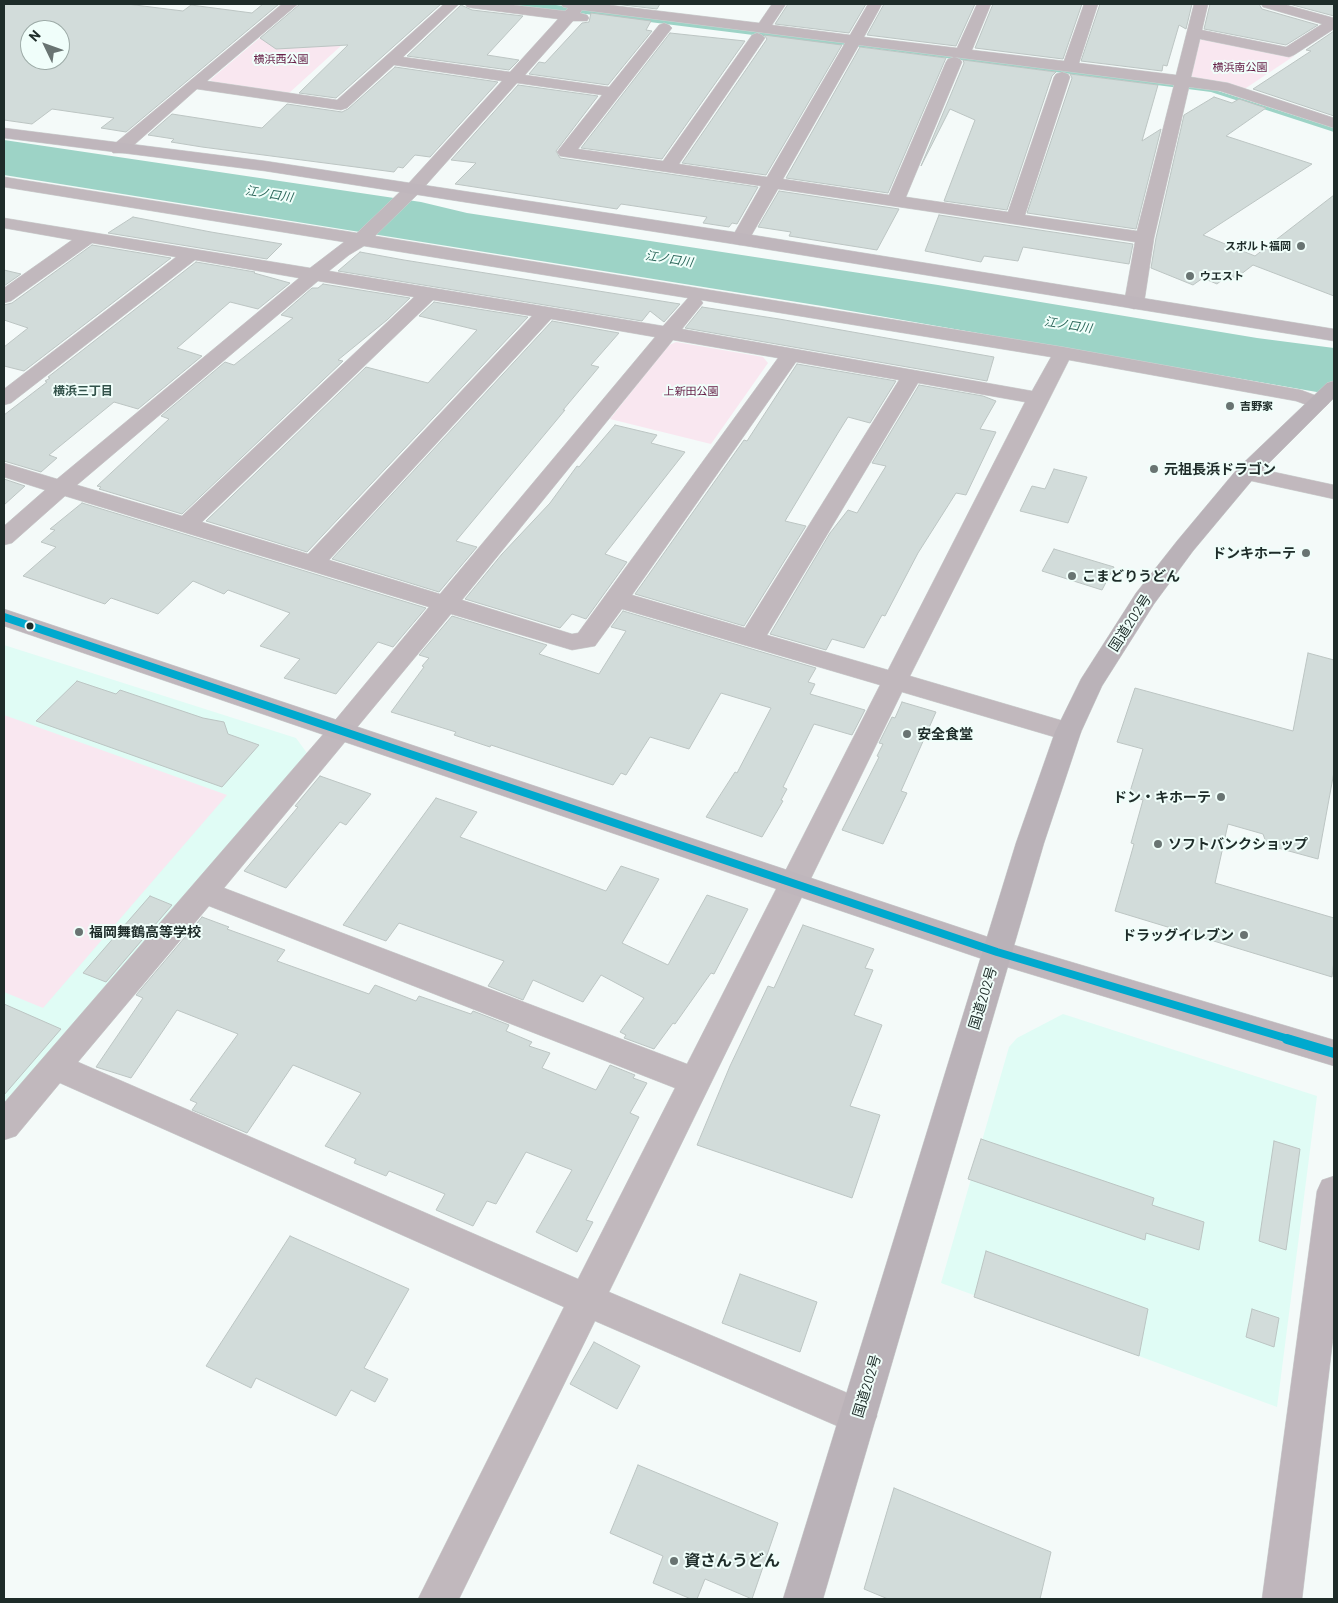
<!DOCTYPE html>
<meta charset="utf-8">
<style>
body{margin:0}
#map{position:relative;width:1338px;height:1603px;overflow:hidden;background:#f4faf9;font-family:Barlow,sans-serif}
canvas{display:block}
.frame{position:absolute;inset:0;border:5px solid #1e2c29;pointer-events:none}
.north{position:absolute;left:20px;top:20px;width:50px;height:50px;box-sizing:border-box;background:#f0fefa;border:1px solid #9caaa6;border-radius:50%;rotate:312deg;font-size:14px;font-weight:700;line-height:20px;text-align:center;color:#1e2c29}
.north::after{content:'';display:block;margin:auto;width:18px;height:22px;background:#697472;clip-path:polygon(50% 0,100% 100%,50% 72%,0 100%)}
</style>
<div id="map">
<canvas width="1338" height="1603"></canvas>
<div class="frame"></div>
<div class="north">N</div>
</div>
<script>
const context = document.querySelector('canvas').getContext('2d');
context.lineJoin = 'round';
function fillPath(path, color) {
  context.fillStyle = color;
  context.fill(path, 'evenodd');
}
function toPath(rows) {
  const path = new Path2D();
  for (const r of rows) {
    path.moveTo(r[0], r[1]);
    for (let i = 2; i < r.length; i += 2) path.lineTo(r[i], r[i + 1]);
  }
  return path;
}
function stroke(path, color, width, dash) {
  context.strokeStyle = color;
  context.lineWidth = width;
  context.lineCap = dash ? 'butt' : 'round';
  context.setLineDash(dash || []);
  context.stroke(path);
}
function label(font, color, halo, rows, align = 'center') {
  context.font = font + ' Barlow,"Noto Sans JP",sans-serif';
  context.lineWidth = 4;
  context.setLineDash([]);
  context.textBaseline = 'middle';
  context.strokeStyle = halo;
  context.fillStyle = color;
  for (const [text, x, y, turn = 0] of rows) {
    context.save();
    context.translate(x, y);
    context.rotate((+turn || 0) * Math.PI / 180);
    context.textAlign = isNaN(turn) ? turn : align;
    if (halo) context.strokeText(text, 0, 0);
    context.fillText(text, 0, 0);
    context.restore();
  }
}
fillPath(toPath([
 [4,645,296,738,307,753,4,1110],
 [1063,1014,1317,1096,1277,1407,941,1283,1009,1047,1017,1038]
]), '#e0fcf5');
fillPath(toPath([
 [300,4,387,4,288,94,215,83,210,80],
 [1205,39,1294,56,1243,90,1190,76,1197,40],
 [676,342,763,357,768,363,711,444,610,419,667,346],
 [4,715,227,795,43,1008,4,992]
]), '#f9e7f0');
fillPath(toPath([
 [506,4,548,4,843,41,841,46],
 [4,140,421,202,467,213,938,285,1257,338,1334,348,1334,395,822,306,4,175]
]), '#9dd3c6');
fillPath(toPath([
 [831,41,1212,89,1334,128,1334,132,1211,92,829,43,829,41,831,41]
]), '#9dd3c6');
const building = toPath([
 [4,4,127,4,183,11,191,5,252,13,263,4,279,4,126,132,101,128,114,118,52,109,32,124,4,120,4,4],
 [30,30,60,30,60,60,30,60,30,30],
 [300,4,441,4,336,98,299,93,348,45,276,49,260,38,300,4],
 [615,4,660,4,657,9,615,4],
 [788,4,866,4,849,33,775,24,788,4],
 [884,4,975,4,956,46,867,35,884,4],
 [993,4,1082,4,1063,59,975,48,993,4],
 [1100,4,1192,4,1186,29,1179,25,1167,66,1163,65,1162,71,1081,61,1100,4],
 [1210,4,1259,4,1262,9,1318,25,1286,45,1204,29,1210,4],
 [1289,4,1334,4,1334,16,1289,4],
 [461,5,472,10,523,16,487,55,519,60,509,70,407,56,461,5],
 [591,13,651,21,646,30,652,31,608,85,529,74,539,62,545,63,582,23,589,22,591,13],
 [1334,31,1334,116,1253,89,1311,51,1306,50,1334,31],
 [670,33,745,41,662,159,581,148,670,33],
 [764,35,842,45,766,175,682,163,767,39,764,35],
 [860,47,946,58,888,193,786,178,860,47],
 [963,60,1056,72,1052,76,1007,210,944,201,975,120,950,109,921,166,964,63,963,60],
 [395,67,498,82,430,157,415,155,403,168,398,167,394,172,202,147,171,142,174,139,148,135,172,114,262,128,287,104,342,112,348,109,395,67],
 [1070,74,1158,85,1142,141,1161,129,1136,229,1027,213,1072,78,1070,74],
 [518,85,598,96,556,151,560,158,758,187,737,224,732,223,729,227,703,223,707,217,621,204,617,209,455,184,476,163,451,160,518,85],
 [1214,97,1232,103,1239,99,1266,108,1226,136,1312,164,1203,235,1255,256,1334,195,1334,296,1253,265,1236,278,1228,275,1217,284,1203,278,1193,285,1151,268,1156,238,1184,115,1214,97],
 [779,191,899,209,877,250,789,236,791,232,758,227,779,191],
 [939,215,1133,244,1129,264,1023,247,1018,261,984,256,981,262,925,251,939,215],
 [133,217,211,232,282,244,267,259,108,233,133,217],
 [92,245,171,258,24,371,4,366,4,347,28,328,4,320,4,305,12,303,92,245],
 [360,252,404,260,680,304,664,322,650,311,642,321,338,271,360,252],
 [196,262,255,272,254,273,290,283,258,309,230,302,177,348,202,356,138,409,114,402,49,455,57,458,41,472,4,461,4,415,47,382,45,381,50,378,48,377,196,262],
 [4,270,21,274,4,286,4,270],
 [323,284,410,298,387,320,338,360,343,361,182,514,99,489,101,487,97,486,169,419,161,416,225,362,234,365,293,318,281,315,312,288,318,288,323,284],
 [434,302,528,317,307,552,206,521,366,367,428,383,477,330,419,316,434,302],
 [702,307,779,319,994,357,987,381,685,328,702,307],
 [552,321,619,333,591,365,599,367,563,410,565,410,456,541,477,547,439,592,332,559,552,321],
 [797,364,896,381,870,423,848,417,838,433,785,521,806,526,744,626,635,594,744,440,747,441,797,364],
 [919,385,983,396,996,401,980,429,996,432,966,495,956,493,918,553,885,616,882,615,864,648,832,639,826,650,770,634,830,533,848,510,857,513,886,466,872,463,919,385],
 [615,425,657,435,651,443,685,452,605,554,627,562,586,619,572,614,560,628,465,599,502,554,550,503,577,466,579,467,615,425],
 [1054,469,1087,477,1068,523,1020,511,1032,486,1045,489,1054,469],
 [4,479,25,486,4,505,4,479],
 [82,503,426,608,393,647,378,642,336,694,284,678,300,659,260,646,290,613,228,590,224,594,193,581,158,614,111,598,105,604,23,576,56,547,41,542,55,530,50,529,82,503],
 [1054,549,1114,567,1102,590,1042,571,1054,549],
 [623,611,816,668,808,682,815,684,810,694,865,710,852,735,814,724,783,787,787,789,781,800,783,801,762,837,706,817,735,772,737,773,771,708,721,693,689,749,650,737,626,775,621,773,613,785,491,745,490,747,454,735,456,732,391,712,424,667,422,666,429,658,419,655,452,616,547,645,539,654,599,674,626,631,611,627,623,611],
 [1308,653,1334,660,1334,772,1318,859,1267,845,1263,834,1228,824,1215,883,1334,918,1334,961,1332,977,1115,911,1134,844,1131,843,1143,800,1129,795,1143,749,1117,742,1135,688,1293,731,1308,653],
 [77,681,116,694,120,690,203,718,224,722,228,734,259,745,222,787,36,721,77,681],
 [902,702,936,712,901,791,907,793,883,844,842,830,879,757,877,756,883,744,879,743,892,717,895,718,902,702],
 [320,776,371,794,346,825,340,822,286,888,244,871,298,807,295,806,320,776],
 [436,798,477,812,460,837,606,891,621,866,659,879,622,943,668,965,707,895,748,909,714,974,711,973,675,1024,673,1023,654,1049,624,1038,626,1035,620,1032,644,998,601,975,583,1002,533,980,523,1000,488,986,504,961,399,923,386,941,343,925,436,798],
 [150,896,172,905,106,982,83,973,150,896],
 [202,917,229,927,227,929,285,950,277,961,369,994,375,985,416,1001,419,996,471,1014,473,1011,509,1025,506,1031,532,1042,529,1046,550,1053,542,1068,596,1090,610,1065,635,1075,633,1078,647,1083,630,1113,639,1117,586,1220,593,1222,577,1252,536,1232,572,1170,526,1152,496,1204,487,1201,473,1226,436,1210,445,1194,389,1171,386,1176,354,1163,356,1159,325,1146,361,1093,293,1065,247,1133,192,1110,197,1103,190,1100,238,1034,177,1010,131,1078,96,1067,143,998,136,995,202,917],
 [803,925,874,949,865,968,873,970,854,1015,882,1025,850,1106,880,1115,852,1198,697,1145,730,1066,768,986,774,988,803,925],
 [4,1004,61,1029,4,1095,4,1004],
 [981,1139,1154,1198,1152,1205,1204,1222,1199,1250,1146,1233,1145,1240,968,1179,981,1139],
 [1274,1141,1300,1149,1286,1250,1259,1241,1274,1141],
 [290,1236,409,1289,364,1368,388,1379,375,1402,351,1390,336,1416,256,1378,251,1388,206,1366,290,1236],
 [986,1251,1148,1309,1139,1356,974,1297,986,1251],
 [740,1274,817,1302,800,1352,722,1323,740,1274],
 [1252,1309,1279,1318,1274,1347,1246,1337,1252,1309],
 [594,1342,640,1366,617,1409,570,1384,594,1342],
 [638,1465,778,1523,752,1599,705,1579,697,1599,691,1599,653,1583,663,1556,610,1533,638,1465],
 [894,1488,1051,1552,1040,1599,888,1599,864,1589,894,1488]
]);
fillPath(building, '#d2dcda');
stroke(building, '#bcc5c3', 1);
const street = toPath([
 [282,4,298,4,207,81,337,100,444,4,459,4,403,57,510,72,558,19,472,8,467,7,465,4,505,4,565,11,568,8,563,7,561,4,601,4,759,23,772,4,786,4,772,25,850,35,868,4,882,4,864,37,957,48,977,4,991,4,972,50,1064,61,1084,4,1098,4,1079,63,1176,75,1194,4,1208,4,1202,30,1286,47,1322,24,1263,7,1261,4,1283,4,1334,18,1334,29,1294,55,1289,57,1200,39,1191,77,1228,83,1334,118,1334,128,1220,91,1189,87,1154,238,1144,303,1141,307,1134,309,1127,307,1124,303,1135,242,778,189,747,243,740,245,733,243,731,239,761,186,560,156,557,152,560,148,602,95,517,83,419,193,375,236,1063,347,1301,390,1325,399,1329,403,1325,407,1318,409,1296,401,1069,360,910,676,1077,725,1081,732,1077,739,1068,741,902,692,609,1292,871,1403,877,1416,871,1429,858,1435,595,1321,459,1599,418,1599,564,1307,60,1083,16,1136,4,1140,4,1103,332,724,429,607,65,496,12,543,4,545,4,526,45,490,4,477,4,463,57,479,299,278,195,260,11,403,4,405,4,389,176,257,92,243,11,301,4,303,4,288,72,240,4,228,4,218,310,268,344,242,4,187,4,177,357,233,407,185,502,81,394,65,347,108,341,110,197,89,125,153,113,153,110,149,113,145,282,4],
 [582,10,845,43,767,177,679,164,765,38,762,35,757,33,752,35,663,161,578,149,672,28,669,25,664,23,659,25,609,87,525,75,573,21,587,21,589,18,587,15,580,13,582,10],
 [859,45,1174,85,1137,231,1025,215,1070,77,1068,74,1062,72,1056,74,1054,77,1008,212,906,197,962,62,960,59,954,57,948,59,946,62,889,195,783,179,859,45],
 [364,246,688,298,663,326,329,271,349,255,364,246],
 [318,281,414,297,182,516,77,485,318,281],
 [433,300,532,316,308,554,202,522,433,300],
 [701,300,1051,357,1032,391,682,329,703,303,701,300],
 [551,319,655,337,440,594,329,560,551,319],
 [673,340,778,358,578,633,572,634,462,600,673,340],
 [796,362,899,380,745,628,632,595,796,362],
 [918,383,1025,402,888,670,767,635,918,383],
 [622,609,880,685,687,1064,224,888,451,614,572,650,595,646,622,609],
 [209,906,675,1088,578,1279,78,1062,209,906],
 [1246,466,1334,485,1334,499,1238,478,1235,473,1238,468,1246,466]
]);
const secondary = toPath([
 [4,128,265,161,740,233,1334,329,1334,341,740,245,265,171,4,138,4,128],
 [4,609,997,940,1334,1040,1334,1066,997,964,4,626,4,609],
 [1334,1176,1334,1330,1302,1599,1262,1599,1317,1191,1322,1180,1334,1176]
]);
const highway = toPath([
 [1334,381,1334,398,1254,478,1193,551,1154,604,1102,686,1081,732,1044,843,823,1599,783,1599,1016,843,1055,732,1081,679,1136,593,1177,541,1238,468,1327,383,1334,381]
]);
stroke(street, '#ced4d3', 1);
stroke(secondary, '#ced4d3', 1);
stroke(highway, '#ced4d3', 1);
fillPath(street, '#c1b8bd');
fillPath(secondary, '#bfb6bc');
fillPath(highway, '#bab2b8');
stroke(toPath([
 [4,617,997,952,1292,1040]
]), '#00a9ce', 8);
stroke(toPath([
 [1287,1039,1334,1053]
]), '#00a9ce', 10);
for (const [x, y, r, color] of [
 [1301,246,5,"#697472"],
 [1190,276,5,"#697472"],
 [1230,406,5,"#697472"],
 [1154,469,5,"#697472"],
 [1306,553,5,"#697472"],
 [1072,576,5,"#697472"],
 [30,626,4.5,"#1e2c29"],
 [907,734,5,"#697472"],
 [1221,797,5,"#697472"],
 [1158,844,5,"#697472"],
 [79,932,5,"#697472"],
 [1244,935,5,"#697472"],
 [674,1561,5,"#697472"]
]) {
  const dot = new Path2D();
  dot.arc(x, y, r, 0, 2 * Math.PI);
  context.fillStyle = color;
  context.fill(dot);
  stroke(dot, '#f0fefa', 2);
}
label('11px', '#672148', '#f0fefa', [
 ["横浜西公園",281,59],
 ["横浜南公園",1240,67],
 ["上新田公園",691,391]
]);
label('bold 11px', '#1e2c29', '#f0fefa', [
 ["スポルト福岡",1291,246,"right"],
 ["ウエスト",1200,276],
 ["吉野家",1240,406]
], 'left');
label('italic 12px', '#276356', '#f0fefa', [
 ["江ノ口川",269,194,9],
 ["江ノ口川",669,259,9],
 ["江ノ口川",1068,325,9]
]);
label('bold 12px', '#32524a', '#f0fefa', [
 ["横浜三丁目",83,391]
]);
label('bold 14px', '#1e2c29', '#f0fefa', [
 ["元祖長浜ドラゴン",1164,469],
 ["ドンキホーテ",1296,553,"right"],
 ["こまどりうどん",1082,576],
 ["安全食堂",917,734],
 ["ドン・キホーテ",1211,797,"right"],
 ["ソフトバンクショップ",1168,844],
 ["福岡舞鶴高等学校",89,932],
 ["ドラッグイレブン",1234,935,"right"]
], 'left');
label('14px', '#1e2c29', '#f0fefa', [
 ["国道202号",1130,623,-57],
 ["国道202号",983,998,-73],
 ["国道202号",867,1386,-73]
]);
label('bold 16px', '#1e2c29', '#f0fefa', [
 ["資さんうどん",684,1561]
], 'left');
</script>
